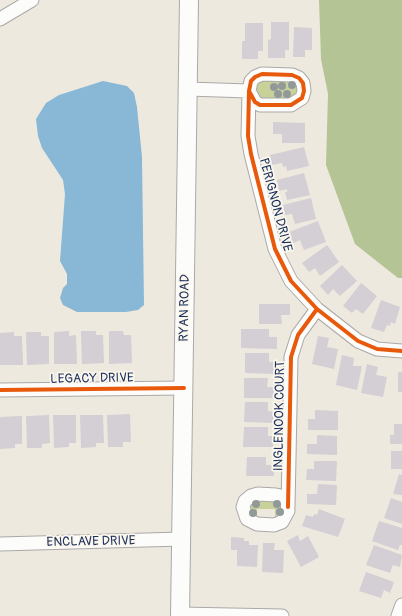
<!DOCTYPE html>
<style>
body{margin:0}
canvas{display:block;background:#eee9de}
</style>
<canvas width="402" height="616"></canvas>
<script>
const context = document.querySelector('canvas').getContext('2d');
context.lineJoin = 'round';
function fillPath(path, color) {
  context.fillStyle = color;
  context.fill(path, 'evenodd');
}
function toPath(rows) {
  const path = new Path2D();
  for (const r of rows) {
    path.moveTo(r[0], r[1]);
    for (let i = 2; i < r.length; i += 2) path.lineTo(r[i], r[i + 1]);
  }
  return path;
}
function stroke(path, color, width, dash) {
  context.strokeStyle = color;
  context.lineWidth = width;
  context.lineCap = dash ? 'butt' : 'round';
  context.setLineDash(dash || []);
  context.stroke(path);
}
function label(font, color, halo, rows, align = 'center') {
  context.font = font + ' Pangolin,sans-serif';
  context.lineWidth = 3.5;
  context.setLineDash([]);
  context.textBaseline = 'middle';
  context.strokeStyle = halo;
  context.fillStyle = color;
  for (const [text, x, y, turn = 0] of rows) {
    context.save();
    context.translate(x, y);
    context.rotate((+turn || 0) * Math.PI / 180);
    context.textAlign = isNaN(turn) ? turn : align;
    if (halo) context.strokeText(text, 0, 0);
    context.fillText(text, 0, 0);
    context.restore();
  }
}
fillPath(toPath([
 [262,81,292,81,297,85,298,91,297,96,292,100,261,99,254,90,257,84],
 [257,500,275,500,280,503,283,509,280,515,275,519,275,509,257,509,257,519,251,516,249,509,251,503]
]), '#c8d19a');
fillPath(toPath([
 [319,0,402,0,402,278,398,278,355,244,326,165,328,94,321,59]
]), '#b5c495');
fillPath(toPath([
 [103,81,127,86,134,93,137,107,142,157,144,305,138,310,126,312,77,312,63,305,60,298,63,288,67,284,67,274,60,261,65,194,63,180,42,148,38,136,36,119,46,103,59,95]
]), '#89b8d6');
fillPath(toPath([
 [271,22,289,22,289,50,285,50,285,58,268,58,268,40,271,39],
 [245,23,263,23,263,51,258,51,258,59,242,59,242,41,245,41],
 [294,27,312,28,312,50,305,50,305,57,293,57],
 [273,122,305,123,305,143,282,143,282,134,273,134],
 [304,147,309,166,287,171,286,166,283,167,282,163,272,165,270,155],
 [304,173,310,195,287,200,285,192,287,192,287,189,279,191,277,180],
 [311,198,316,219,295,224,292,214,285,215,283,205],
 [318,221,326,242,304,250,300,240,293,243,289,232],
 [327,245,339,262,320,276,315,268,309,272,302,263],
 [342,265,357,281,340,296,333,289,328,295,320,286],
 [361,283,377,296,363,314,356,309,352,313,343,306],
 [381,300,400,307,395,324,391,322,390,326,387,325,384,332,371,328],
 [259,304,290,304,290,315,281,315,282,324,259,324],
 [241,329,269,329,269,337,277,337,277,349,241,348],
 [69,331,69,336,76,335,77,364,54,364,54,332],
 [81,331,96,331,96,335,103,335,104,363,82,364],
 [109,331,123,331,124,335,131,335,132,363,109,364],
 [14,332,14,336,22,336,23,365,0,365,0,333],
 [26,332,41,332,41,336,49,336,49,364,27,365],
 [318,336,329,338,327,347,338,349,334,369,312,364],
 [245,353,269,353,269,362,275,362,275,374,245,373],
 [342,355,354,358,353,366,362,366,357,390,336,385],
 [367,364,378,367,376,375,387,377,383,397,361,393],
 [398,372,402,372,402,392,398,392],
 [244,378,268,378,267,387,274,387,274,398,244,398],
 [245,402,268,402,268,411,274,412,274,423,244,422],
 [315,410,338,411,338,430,308,430,308,419,315,419],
 [130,414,131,442,123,442,123,447,108,447,107,415],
 [49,415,50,443,42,444,42,448,27,448,26,416],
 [53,415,76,415,76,443,69,443,69,447,54,448],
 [80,415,103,415,104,443,96,443,96,447,81,448],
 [22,416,22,444,15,444,15,448,0,449,0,417],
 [394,424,402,424,402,444,390,444,390,435,394,435],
 [244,427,268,427,268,436,273,436,273,447,243,447],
 [317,435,337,436,337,455,307,454,307,444,317,444],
 [391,451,402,451,402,469,391,469],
 [247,457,266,457,266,465,274,465,274,476,246,476],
 [314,461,337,461,336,481,306,480,307,469,314,469],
 [399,474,402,475,402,495,393,494],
 [318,484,337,485,336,505,307,504,307,494,317,494],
 [391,498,402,502,402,524,384,518],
 [319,509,345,519,338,537,302,526,306,515,313,517,314,514,317,515],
 [379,521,402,528,402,545,400,545,398,550,372,541],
 [298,535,300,541,308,536,319,557,301,567,287,541],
 [231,537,244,538,244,541,249,541,249,545,258,545,257,567,237,566,237,550,231,550],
 [263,543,275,543,274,550,284,550,283,573,262,572],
 [374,545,402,555,400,567,393,565,390,573,366,565],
 [366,572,394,582,390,593,384,590,381,598,359,591]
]), '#d4ced5');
const minor = toPath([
 [0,19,32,0],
 [188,89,249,91],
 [249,91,255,102,260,105,291,105,302,98,304,91,303,83,299,78,292,75,262,74,255,77,251,81,249,91,248,136,251,154,275,249,291,281,317,309,358,341,377,349,402,351],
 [0,390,184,388],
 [258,494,276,495,284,497,287,503,288,511,282,522,274,525,257,524,247,519,243,507,245,501,251,496,258,494],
 [288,507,291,357,298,335,317,309],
 [0,544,182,539],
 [180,614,282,616],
 [398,616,402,605]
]);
const secondary = toPath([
 [180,616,189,0]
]);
stroke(minor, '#aaa9a9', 15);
stroke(secondary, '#aaa9a9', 20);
stroke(minor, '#fcfcfa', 13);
stroke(secondary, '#fcfcfa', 18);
stroke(toPath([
 [249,91,255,102,260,105,291,105,302,98,304,91,303,83,299,78,292,75,262,74,255,77,251,81,249,91,248,136,251,154,275,249,291,281,317,309,358,341,377,349,402,351],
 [0,390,184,388],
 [288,507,291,357,298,335,317,309]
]), '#e8590c', 4);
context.fillStyle = '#929a99';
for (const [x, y] of [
 [292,85],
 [282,86],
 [274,87],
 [278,94],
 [287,94],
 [256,504],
 [277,504],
 [280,512],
 [253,513]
]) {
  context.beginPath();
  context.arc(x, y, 4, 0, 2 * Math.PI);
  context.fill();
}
label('13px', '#1b2f5e', '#fbf7ec', [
 ["PERIGNON DRIVE",275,205,75],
 ["RYAN ROAD",185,308,-89],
 ["LEGACY DRIVE",92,379,-1],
 ["INGLENOOK COURT",280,416,-89],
 ["ENCLAVE DRIVE",91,542,-1]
]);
</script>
